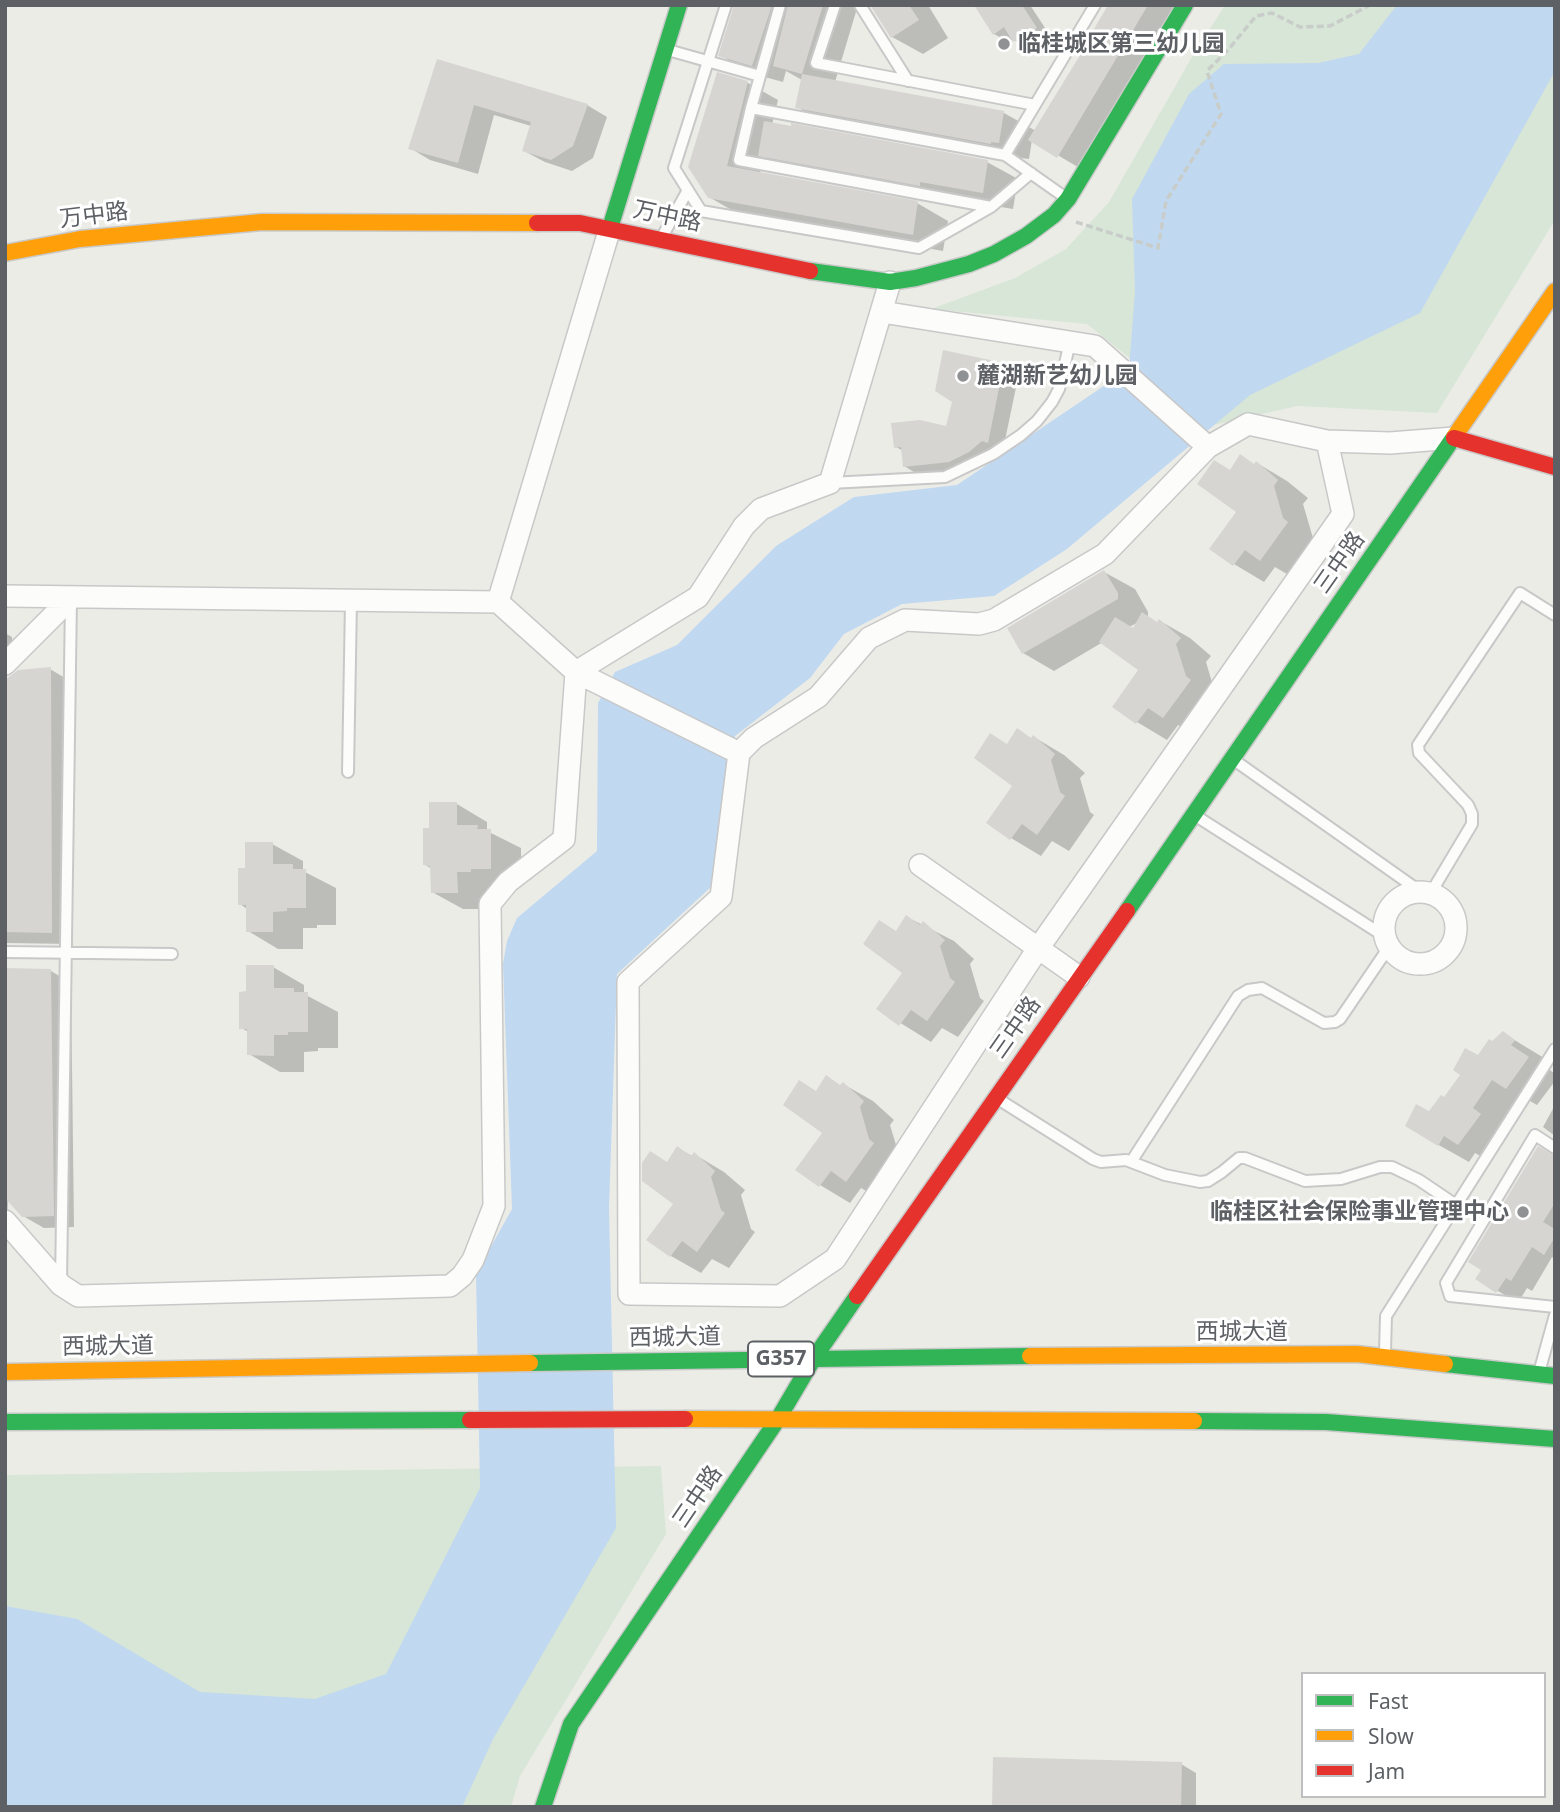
<!DOCTYPE html>
<meta charset="utf-8">
<style>
body{margin:0}
#map{position:relative;width:1560px;height:1812px;overflow:hidden;background:#ecece7;font-family:"Noto Sans",sans-serif}
canvas{display:block}
.frame{position:absolute;inset:0;border:7px solid #5d6064;pointer-events:none}
.legend{position:absolute;left:1301px;top:1672px;width:245px;height:126px;box-sizing:border-box;background:#fff;border:2px solid #bebfc1;margin:0;padding:9px 12px;list-style:none;font-size:21px;color:#5d6064}
.legend li{display:flex;align-items:center;gap:14px;height:35px}
.legend b{width:35px;border:2px solid #bebfc1}
</style>
<div id="map">
<canvas width="1560" height="1812"></canvas>
<div class="frame"></div>
<ul class="legend">
<li><b style="height:9px;background:#30b455"></b>Fast</li>
<li><b style="height:9px;background:#ff9f0a"></b>Slow</li>
<li><b style="height:9px;background:#e5322d"></b>Jam</li>
</ul>
</div>
<script>
const context = document.querySelector('canvas').getContext('2d');
context.lineJoin = 'round';
function fillPath(path, color) {
  context.fillStyle = color;
  context.fill(path, 'evenodd');
}
function toPath(rows) {
  const path = new Path2D();
  for (const r of rows) {
    if (r.length === 3) {
      path.moveTo(r[0] + r[2], r[1]);
      path.arc(r[0], r[1], r[2], 0, 2 * Math.PI);
      continue;
    }
    path.moveTo(r[0], r[1]);
    for (let i = 2; i < r.length; i += 2) path.lineTo(r[i], r[i + 1]);
  }
  return path;
}
function stroke(path, color, width, dash) {
  context.strokeStyle = color;
  context.lineWidth = width;
  context.lineCap = dash ? 'butt' : 'round';
  context.setLineDash(dash || []);
  context.stroke(path);
}
function label(font, color, halo, rows, align = 'center') {
  context.font = font + ' "Noto Sans","Noto Sans SC",sans-serif';
  context.lineWidth = 6;
  context.setLineDash([]);
  context.textBaseline = 'middle';
  context.strokeStyle = halo;
  context.fillStyle = color;
  for (const [text, x, y, turn = 0] of rows) {
    context.save();
    context.translate(x, y);
    context.rotate((+turn || 0) * Math.PI / 180);
    context.textAlign = isNaN(turn) ? turn : align;
    if (halo) context.strokeText(text, 0, 0);
    context.fillText(text, 0, 0);
    context.restore();
  }
}
fillPath(toPath([
 [1225,5,1555,5,1555,220,1437,413,1297,406,1214,425,1087,324,931,309,1015,278,1066,249,1109,202,1192,57],
 [661,1466,666,1534,520,1776,511,1807,5,1807,5,1475]
]), '#d7e6d6');
fillPath(toPath([
 [1397,5,1555,5,1555,71,1420,313,1250,395,1067,549,994,596,902,604,844,634,810,678,735,736,712,886,617,974,609,1208,616,1528,493,1739,462,1807,5,1807,5,1606,77,1619,200,1692,315,1699,386,1674,480,1488,476,1273,512,1209,503,964,507,941,517,918,597,851,598,703,615,672,677,645,776,546,854,497,957,485,1129,369,1135,291,1132,199,1189,94,1224,64,1318,63,1359,54]
]), '#c1d8f1');
fillPath(toPath([
 [735,5,858,5,835,82,1004,113,1036,131,1110,5,1188,5,1088,173,1032,140,1029,159,1021,158,1021,161,827,125,797,107,802,80,786,71,783,82,750,73,720,55],
 [872,5,928,5,948,38,923,54,892,37],
 [976,5,1030,5,1051,37,1029,50,1013,39,1009,42,994,34],
 [439,61,587,105,607,117,593,158,572,171,545,162,524,151,531,126,494,115,478,174,430,160,410,148],
 [718,74,748,83,778,100,772,125,987,162,1018,179,1013,209,791,172,764,157,760,173,917,203,948,221,943,251,740,215,709,197],
 [945,352,1004,365,1019,373,1003,450,965,469,919,475,904,466,903,451,896,447,947,428,954,401],
 [1257,463,1287,481,1308,498,1303,504,1313,538,1317,541,1292,577,1275,567,1264,582,1234,564,1238,512,1231,472],
 [1104,572,1135,589,1148,612,1148,617,1158,623,1160,621,1190,638,1211,656,1206,662,1216,696,1194,735,1178,725,1167,740,1137,722,1141,669,1103,642,1054,671,1023,653],
 [1139,622,1134,630,1129,627],
 [5,633,12,637,12,659,5,666],
 [50,669,70,681,72,944,5,943,5,684],
 [1034,737,1064,755,1085,773,1080,778,1090,812,1094,815,1069,851,1052,841,1041,856,1011,838,1015,786,1008,746],
 [457,804,487,822,487,831,521,848,521,885,501,885,501,888,487,888,488,909,463,909,432,892,432,869,424,864,431,830],
 [272,844,303,861,303,871,336,888,336,925,317,925,317,928,303,928,303,949,278,949,248,931,247,909,240,904,246,870],
 [907,917,954,941,974,959,970,964,980,998,984,1001,958,1037,942,1028,931,1042,878,1009,905,972,898,932],
 [273,967,304,985,304,994,338,1012,338,1048,318,1048,318,1051,304,1052,304,1072,280,1072,249,1054,249,1032,241,1028,248,993],
 [51,971,71,983,74,1227,44,1228,23,1216,8,1198,5,1282,5,1197],
 [1503,1033,1544,1058,1541,1063,1555,1074,1555,1081,1537,1105,1523,1097,1502,1127,1510,1132,1489,1161,1475,1153,1469,1162,1428,1139,1430,1113,1445,1099,1478,1057],
 [843,1084,873,1101,894,1120,890,1125,900,1158,878,1198,861,1188,850,1203,820,1185,824,1133,817,1093],
 [1555,1105,1555,1136,1543,1127],
 [678,1148,692,1156,694,1154,724,1172,745,1190,741,1195,751,1229,755,1232,729,1268,712,1259,701,1273,671,1256,676,1203,668,1164],
 [1555,1157,1555,1259,1552,1257,1532,1291,1527,1288,1518,1303,1478,1279],
 [1181,1764,1196,1773,1196,1807,994,1807]
]), '#0003');
fillPath(toPath([
 [734,5,772,5,752,66,718,56],
 [788,5,823,5,802,74,773,66],
 [870,5,909,5,919,20,891,38],
 [974,5,1022,5,1037,28,1013,42,1004,27,993,35],
 [1108,5,1148,5,1057,158,1028,140,1085,47,1084,46],
 [437,59,588,104,573,146,551,160,522,151,531,122,474,105,458,163,408,149],
 [717,72,748,81,727,166,918,201,913,235,708,198,688,167],
 [802,74,1004,111,999,143,991,142,991,144,795,108],
 [764,121,791,126,791,123,988,160,983,193,920,182,920,186,758,156],
 [943,350,1004,363,988,443,982,441,969,452,949,462,903,467,901,447,894,448,891,423,920,420,946,426,952,402,935,391],
 [1240,454,1254,464,1256,461,1278,480,1274,486,1283,518,1288,522,1260,561,1245,550,1233,566,1209,549,1236,512,1197,484,1214,460,1230,470],
 [1104,570,1118,593,1118,599,1022,654,1007,628],
 [1142,612,1157,622,1159,619,1181,638,1176,644,1186,676,1191,680,1163,718,1148,708,1136,724,1112,707,1138,670,1099,642,1115,617,1133,628],
 [51,667,52,933,5,932,5,680,18,670],
 [1017,728,1031,738,1033,735,1055,754,1051,760,1060,792,1065,796,1037,835,1022,824,1010,840,986,823,1012,786,974,758,990,733,1007,744],
 [429,802,457,802,457,825,478,825,477,829,491,829,491,869,471,869,471,872,457,872,458,893,431,893,430,866,423,865,423,828,429,828],
 [245,842,273,842,273,864,293,864,293,869,306,869,306,908,287,908,287,911,273,912,273,932,246,932,246,905,238,905,238,868,245,868],
 [906,915,920,925,923,921,945,940,940,946,950,978,955,982,927,1021,911,1010,899,1026,876,1009,902,973,863,944,879,920,896,931],
 [246,965,274,965,274,988,294,988,294,992,308,992,308,1032,288,1032,288,1035,274,1035,274,1056,247,1055,247,1029,239,1029,239,992,246,991],
 [5,968,51,969,54,1216,22,1217,5,1198],
 [1503,1031,1515,1040,1511,1045,1529,1057,1506,1089,1492,1080,1473,1108,1481,1114,1458,1145,1444,1136,1438,1146,1405,1126,1416,1104,1429,1111,1441,1095,1444,1097,1460,1075,1453,1070,1465,1048,1478,1055,1489,1039,1492,1041],
 [826,1075,840,1085,843,1082,864,1101,860,1107,869,1139,874,1143,846,1182,831,1171,819,1187,795,1170,822,1133,783,1105,799,1080,816,1091],
 [677,1146,691,1156,694,1152,715,1171,711,1177,721,1210,725,1213,697,1252,682,1241,670,1257,646,1240,673,1204,642,1181,642,1163,650,1151,667,1162],
 [1538,1146,1555,1156,1555,1203,1543,1222,1555,1229,1555,1237,1544,1255,1532,1247,1511,1281,1506,1278,1496,1293,1475,1279,1481,1270,1468,1262],
 [993,1757,1182,1762,1181,1807,992,1807]
]), '#d6d5d2');
const lane = toPath([
 [726,5,674,168,701,211,919,248,991,207],
 [780,5,751,108,1005,155,1066,198],
 [835,5,816,63,1035,105],
 [860,5,908,81],
 [668,50,760,76],
 [751,108,739,160,991,207,1031,173],
 [1005,155,1095,5],
 [662,237,688,190],
 [830,483,945,477,993,454,1021,435,1037,421,1052,402,1059,389,1070,342],
 [1234,760,1421,892],
 [348,772,351,601],
 [1196,816,1384,936],
 [1432,891,1472,824,1472,814,1468,805,1419,753,1418,745,1520,593,1555,615],
 [5,952,172,954],
 [998,1099,1093,1159,1101,1162,1126,1160,1165,1175,1200,1182,1208,1181,1222,1172,1239,1158,1245,1158,1305,1181,1341,1179,1380,1167,1392,1167,1419,1180,1456,1205],
 [1555,1148,1535,1135,1446,1283,1450,1296,1555,1307],
 [1131,1162,1238,996,1248,990,1262,988,1324,1023,1335,1022,1340,1019,1389,947],
 [61,1283,71,599],
 [1385,1351,1386,1316,1555,1049],
 [1540,1369,1555,1315]
]);
const street = toPath([
 [882,312,1095,346,1208,447],
 [1248,424,1327,441,1343,514,1037,950,835,1259,780,1296,629,1294,628,982,721,897,739,753,754,738,818,697,869,638,905,620,979,624,994,620,1105,554,1208,447,1248,424],
 [1327,441,1390,443,1454,438],
 [5,596,498,602,610,228],
 [5,664,71,598],
 [576,672,698,597,744,526,761,509,830,483,890,282],
 [576,672,739,753],
 [920,865,1079,977],
 [1420,928,36],
 [5,1221,61,1285,78,1296,450,1286,462,1276,473,1260,494,1206,490,904,508,882,564,839,576,672,498,602]
]);
const fast = toPath([
 [610,228,679,5],
 [810,271,890,282,916,278,969,264,994,254,1026,236,1054,215,1068,199,1185,5],
 [1127,911,1454,437],
 [530,1363,1030,1356],
 [1445,1364,1555,1376],
 [1194,1421,1326,1422,1555,1439],
 [5,1422,470,1420],
 [543,1807,571,1724,778,1419,814,1358,857,1296]
]);
const slow = toPath([
 [5,253,80,239,262,222,537,223],
 [1454,437,1555,291],
 [1030,1356,1357,1354,1445,1364],
 [5,1372,530,1363],
 [685,1419,1194,1421]
]);
const jam = toPath([
 [537,223,580,223,810,271],
 [1454,438,1555,467],
 [857,1296,1127,911],
 [470,1420,685,1419]
]);
stroke(lane, '#c8c8c8', 14);
stroke(street, '#c8c8c8', 24);
stroke(fast, '#c9c9c9', 19);
stroke(slow, '#c9c9c9', 19);
stroke(jam, '#c9c9c9', 19);
stroke(toPath([
 [1076,222,1158,248,1166,201,1221,114,1207,71,1228,50,1256,16,1272,13,1300,27,1330,26,1370,5]
]), '#c9cdca', 3.5, [7, 3.5]);
stroke(lane, '#fcfcfb', 10);
stroke(street, '#fcfcfb', 21);
stroke(fast, '#30b455', 16);
stroke(slow, '#ff9f0a', 16);
stroke(jam, '#e5322d', 16);
for (const [x, y, r, color] of [
 [1004,44,7,"#8f9192"],
 [963,376,7,"#8f9192"],
 [1523,1212,7,"#8f9192"]
]) {
  const dot = new Path2D();
  dot.arc(x, y, r, 0, 2 * Math.PI);
  context.fillStyle = color;
  context.fill(dot);
  stroke(dot, '#fff', 2.5);
}
for (const [x, y, w] of [
 [781,1359,66]
]) {
  const box = new Path2D();
  box.roundRect(x - w / 2, y - 17.5, w, 35, 5);
  context.fillStyle = '#fff';
  context.fill(box);
  stroke(box, '#5d6064', 2);
}
label('bold 21px', '#5d6064', null, [
 ["G357",781,1359]
]);
label('bold 23px', '#5d6064', '#fff', [
 ["临桂城区第三幼儿园",1018,44],
 ["麓湖新艺幼儿园",977,376],
 ["临桂区社会保险事业管理中心",1509,1212,"right"]
], 'left');
label('23px', '#5d6064', '#fff', [
 ["万中路",94,216,-7],
 ["万中路",667,217,12],
 ["三中路",1340,563,-55],
 ["三中路",1016,1028,-55],
 ["西城大道",1242,1332],
 ["西城大道",675,1338,-1],
 ["西城大道",108,1347,-1],
 ["三中路",698,1497,-56]
]);
</script>
